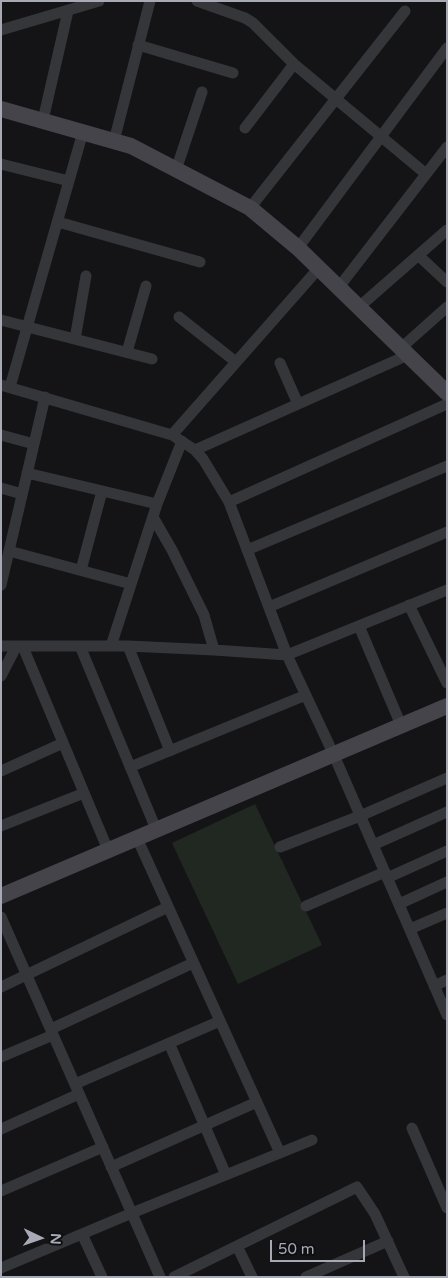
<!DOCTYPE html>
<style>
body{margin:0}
#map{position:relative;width:448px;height:1278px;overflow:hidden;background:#141416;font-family:"Varela Round",sans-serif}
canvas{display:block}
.frame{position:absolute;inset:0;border:2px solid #a7a9b5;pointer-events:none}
.north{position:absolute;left:15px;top:1213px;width:50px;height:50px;-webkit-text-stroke:4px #0f0f11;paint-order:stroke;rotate:93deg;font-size:14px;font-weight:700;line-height:20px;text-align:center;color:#a7a9b5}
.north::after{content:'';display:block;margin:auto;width:18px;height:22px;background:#a7a9b5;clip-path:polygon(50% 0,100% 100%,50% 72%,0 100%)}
.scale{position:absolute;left:270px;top:1240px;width:95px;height:22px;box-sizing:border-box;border:2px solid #a7a9b5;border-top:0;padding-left:6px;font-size:15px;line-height:18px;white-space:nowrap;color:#a7a9b5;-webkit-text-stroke:4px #0f0f11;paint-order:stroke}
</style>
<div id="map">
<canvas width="448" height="1278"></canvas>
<div class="frame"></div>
<div class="north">N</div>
<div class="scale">50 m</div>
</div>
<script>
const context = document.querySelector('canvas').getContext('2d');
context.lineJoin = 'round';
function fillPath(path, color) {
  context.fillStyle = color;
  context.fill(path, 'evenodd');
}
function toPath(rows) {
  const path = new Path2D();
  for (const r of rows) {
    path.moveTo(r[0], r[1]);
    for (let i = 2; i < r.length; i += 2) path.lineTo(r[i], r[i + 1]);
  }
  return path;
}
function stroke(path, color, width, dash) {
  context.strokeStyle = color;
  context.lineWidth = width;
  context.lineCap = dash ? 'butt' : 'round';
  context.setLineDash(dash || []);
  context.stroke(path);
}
fillPath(toPath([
 [255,804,322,945,238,984,172,843]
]), '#212822');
stroke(toPath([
 [197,1,245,18,253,23,294,64,426,174],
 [1,30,99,1],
 [138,45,233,73],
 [43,120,68,11],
 [245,128,294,64],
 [114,141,150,1],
 [1,164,69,181],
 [176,170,202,92],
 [250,208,405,11],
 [58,222,200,262],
 [298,248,447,48],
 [418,255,447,282],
 [339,287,447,147],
 [359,307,447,230],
 [179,317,236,362],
 [1,320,152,359],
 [75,339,86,276],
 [401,348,447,307],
 [127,352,146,286],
 [280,363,298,404],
 [1,385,172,435,195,450,203,459,229,502,287,655,333,753,447,1015],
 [10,387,83,132],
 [1,435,34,444],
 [172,435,319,268],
 [195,450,408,355],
 [27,473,157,504],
 [1,488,22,494],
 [229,502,447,404],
 [153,517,172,550,204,615,214,650],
 [247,550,447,466],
 [9,551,131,584],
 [81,570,102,491],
 [1,585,45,397],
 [409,605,447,683],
 [269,607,447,532],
 [359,626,401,725],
 [1,646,128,646,214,650,287,655,447,590],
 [80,646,156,829],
 [111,646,157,504,182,441],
 [128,646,170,751],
 [23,647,108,850],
 [1,676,16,647],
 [130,767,306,695],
 [1,771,63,743],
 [1,826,84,793],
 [137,838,280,1153],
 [373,845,447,812],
 [280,847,360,816,447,778],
 [387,878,447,851],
 [399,904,447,882],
 [306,906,385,872],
 [1,917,160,1277],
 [410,929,447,913],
 [434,986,447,980],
 [1,987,168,907],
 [51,1029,193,963],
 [169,1043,226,1175],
 [1,1057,53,1035],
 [75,1084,220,1021],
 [412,1128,447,1208],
 [1,1129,79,1094],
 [111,1167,257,1102],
 [1,1191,103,1147],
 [82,1234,102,1277],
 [237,1246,252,1277],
 [1,1268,132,1213,312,1140],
 [174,1277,357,1187,375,1214,404,1277],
 [306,1277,388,1241]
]), '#35363a', 11);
stroke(toPath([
 [1,109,131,146,250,208,298,248,447,393],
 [1,896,447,706]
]), '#44444a', 16);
</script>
